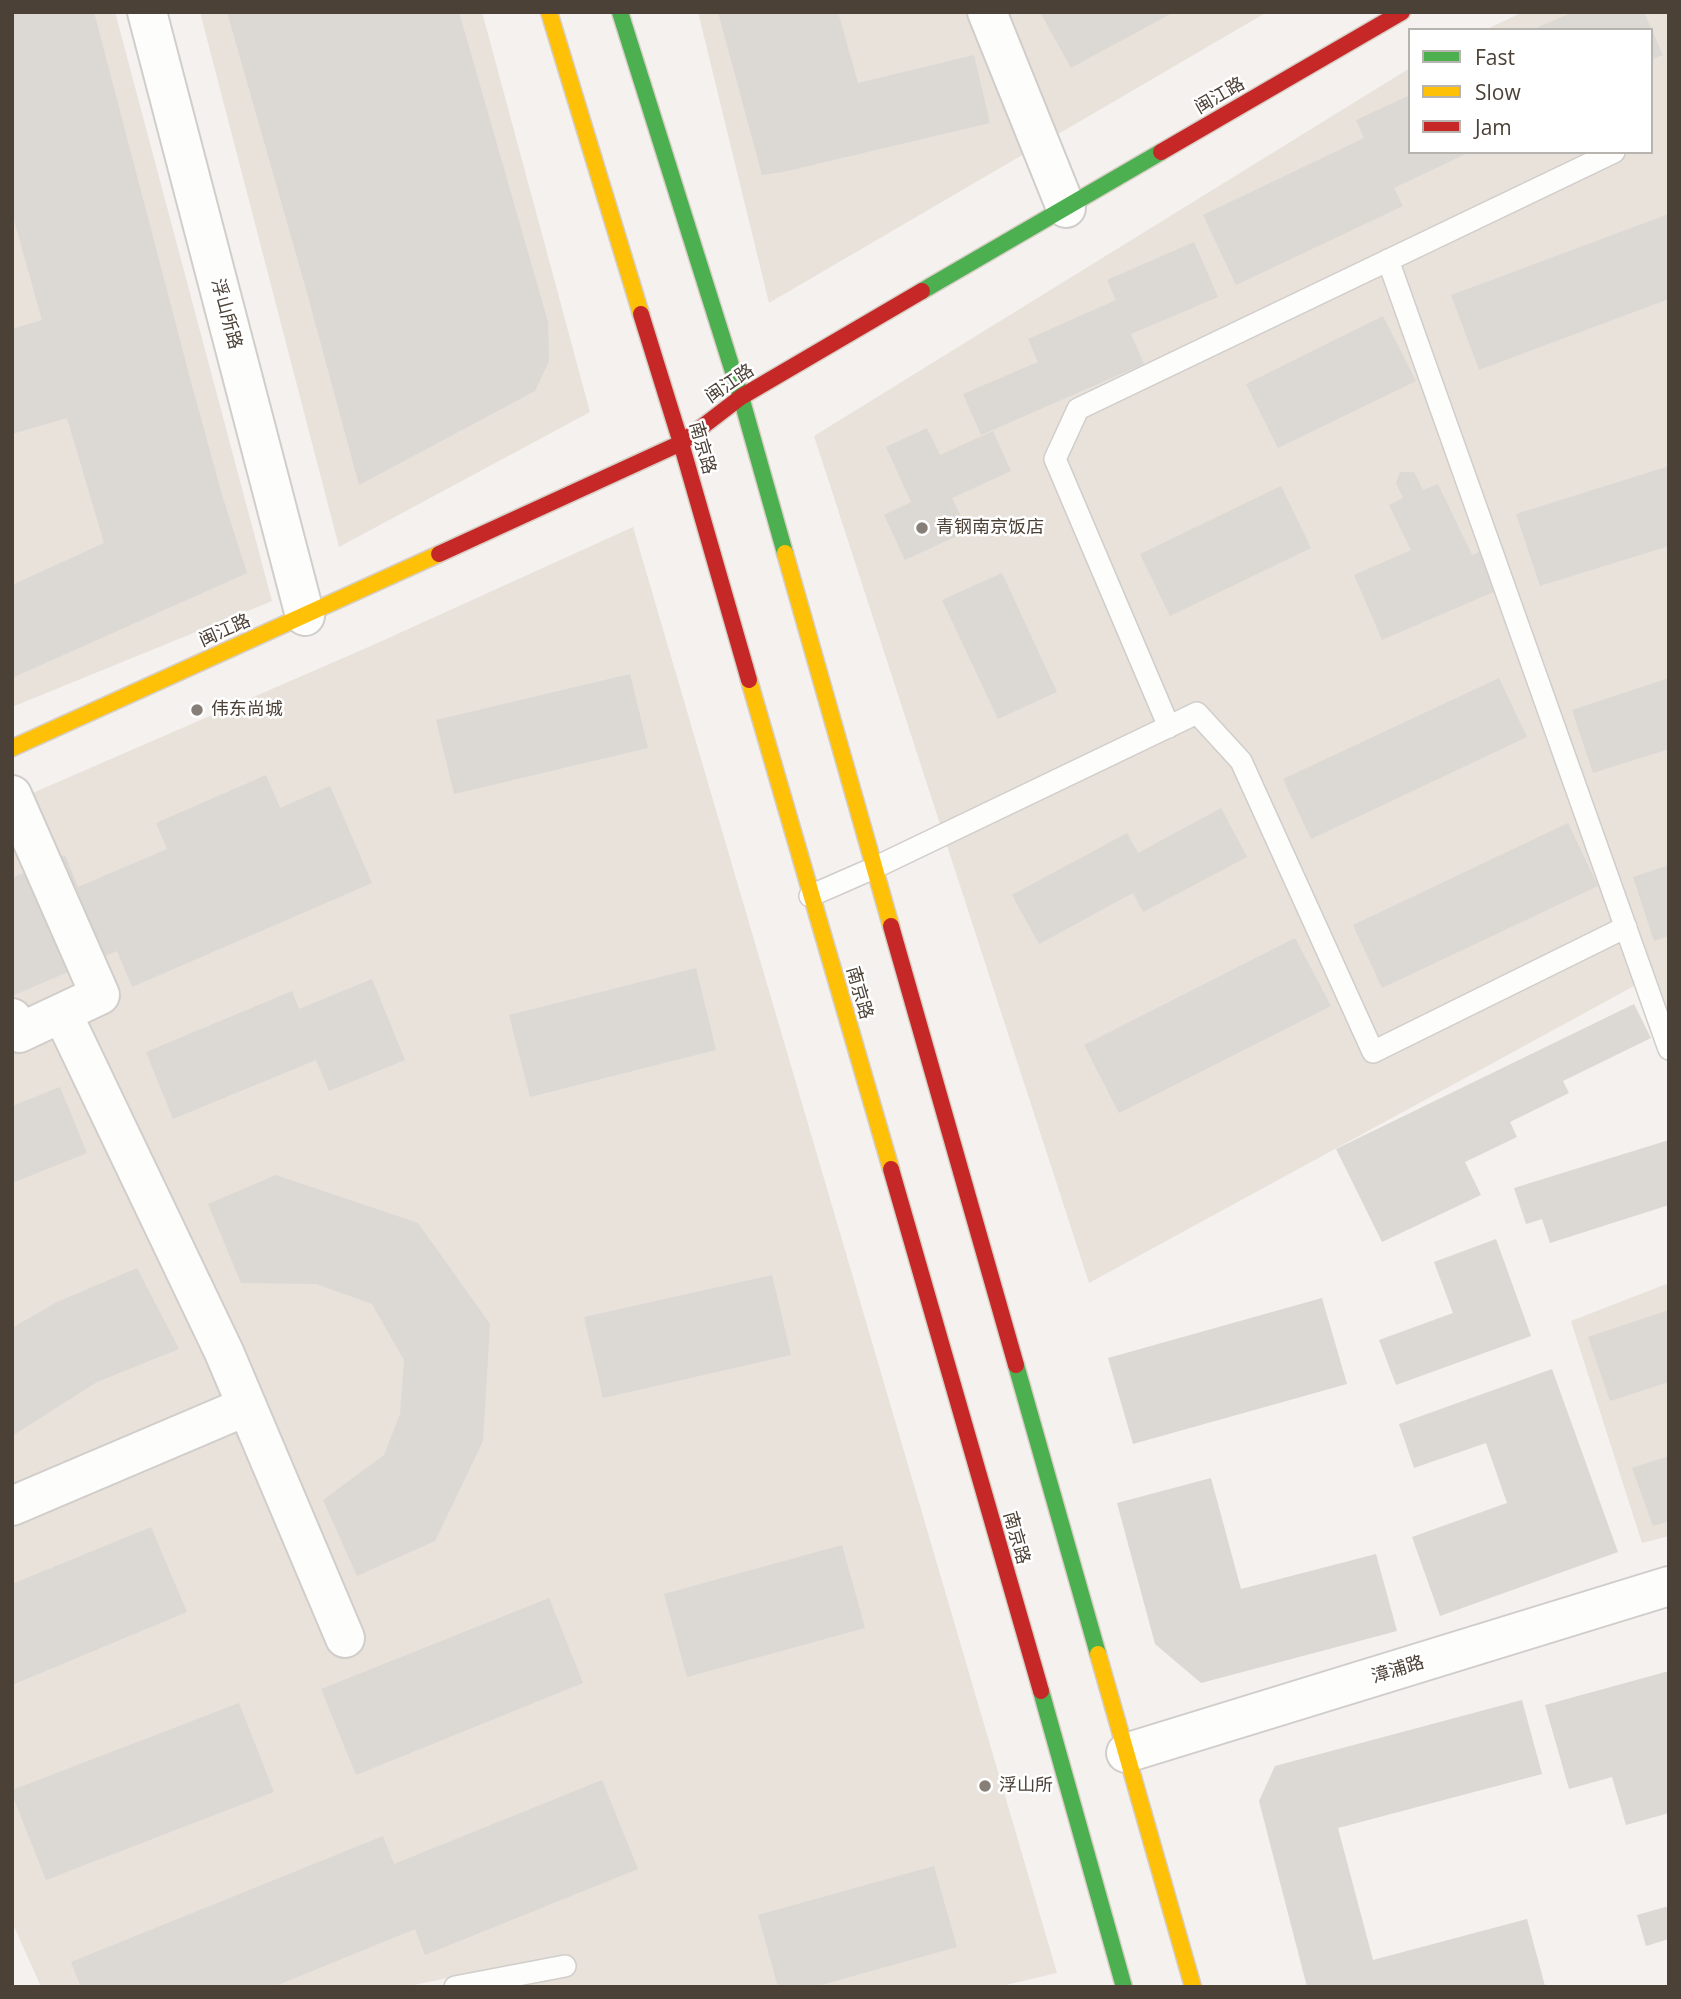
<!DOCTYPE html>
<meta charset="utf-8">
<style>
body{margin:0}
#map{position:relative;width:1681px;height:1999px;overflow:hidden;background:#f4f1ee;font-family:"Open Sans",sans-serif}
canvas{display:block}
.frame{position:absolute;inset:0;border:14px solid #4c4137;pointer-events:none}
.legend{position:absolute;left:1408px;top:28px;width:245px;height:126px;box-sizing:border-box;background:#fff;border:2px solid #b7b3af;margin:0;padding:9px 12px;list-style:none;font-size:21px;color:#4c4137}
.legend li{display:flex;align-items:center;gap:14px;height:35px}
.legend b{width:35px;border:2px solid #b7b3af}
</style>
<div id="map">
<canvas width="1681" height="1999"></canvas>
<div class="frame"></div>
<ul class="legend">
<li><b style="height:9px;background:#4caf50"></b>Fast</li>
<li><b style="height:9px;background:#ffc107"></b>Slow</li>
<li><b style="height:9px;background:#c62828"></b>Jam</li>
</ul>
</div>
<script>
const context = document.querySelector('canvas').getContext('2d');
context.lineJoin = 'round';
function fillPath(path, color) {
  context.fillStyle = color;
  context.fill(path, 'evenodd');
}
function toPath(rows) {
  const path = new Path2D();
  for (const r of rows) {
    path.moveTo(r[0], r[1]);
    for (let i = 2; i < r.length; i += 2) path.lineTo(r[i], r[i + 1]);
  }
  return path;
}
function stroke(path, color, width, dash) {
  context.strokeStyle = color;
  context.lineWidth = width;
  context.lineCap = dash ? 'butt' : 'round';
  context.setLineDash(dash || []);
  context.stroke(path);
}
function label(font, color, halo, rows, align = 'center') {
  context.font = font + ' "Open Sans","Noto Sans SC",sans-serif';
  context.lineWidth = 5;
  context.setLineDash([]);
  context.textBaseline = 'middle';
  context.strokeStyle = halo;
  context.fillStyle = color;
  for (const [text, x, y, turn = 0] of rows) {
    context.save();
    context.translate(x, y);
    context.rotate((+turn || 0) * Math.PI / 180);
    context.textAlign = isNaN(turn) ? turn : align;
    if (halo) context.strokeText(text, 0, 0);
    context.fillText(text, 0, 0);
    context.restore();
  }
}
fillPath(toPath([
 [12,12,115,12,272,601,12,707],
 [200,12,482,12,590,412,339,547],
 [698,12,1267,12,769,303],
 [1523,12,1669,12,1669,1040,1647,979,1089,1283,814,436,1410,68,1410,152,1651,152,1651,30,1485,30],
 [633,527,1057,1973,997,1987,532,1987,525,1962,404,1987,41,1987,12,1922,12,802,373,645],
 [1669,1283,1669,1536,1642,1543,1571,1321]
]), '#e8e2db');
fillPath(toPath([
 [12,12,94,12,191,382,222,495,247,573,12,678,12,585,104,543,67,418,12,434,12,329,42,320,14,220,12,221],
 [227,12,459,12,548,322,549,361,535,391,359,485,306,289],
 [718,12,838,12,858,83,974,55,990,123,783,172,762,175],
 [1040,12,1174,12,1071,68],
 [1573,12,1644,12,1663,55,1651,60,1651,30,1532,30],
 [1410,95,1410,152,1470,152,1394,188,1403,206,1236,285,1203,215,1364,138,1356,120],
 [1669,214,1669,299,1479,370,1451,295],
 [1194,242,1218,297,1131,334,1144,364,981,435,963,394,1038,362,1028,339,1116,300,1107,280],
 [1383,316,1416,381,1278,448,1246,384],
 [927,428,940,455,993,431,1011,471,952,498,968,531,905,560,884,515,911,502,886,447],
 [1669,466,1669,546,1540,586,1516,514],
 [1400,472,1414,472,1423,490,1438,484,1472,555,1482,551,1498,590,1382,640,1354,575,1411,550,1389,505,1403,498,1396,483],
 [1281,486,1311,548,1170,616,1140,554],
 [1002,573,1057,692,998,719,942,600],
 [630,674,648,748,454,794,436,720],
 [1499,678,1527,737,1311,839,1283,779],
 [1669,678,1669,749,1593,773,1572,710],
 [266,775,280,808,330,786,372,883,132,987,117,951,12,996,12,878,65,855,78,887,167,849,156,823],
 [1221,808,1247,857,1143,912,1133,893,1039,944,1012,895,1127,833,1138,853],
 [1568,823,1598,886,1382,988,1353,925],
 [1669,865,1669,936,1654,941,1633,877],
 [1295,938,1331,1006,1119,1113,1084,1045],
 [696,968,716,1050,530,1097,509,1015],
 [372,979,405,1060,329,1091,316,1060,173,1119,146,1052,292,991,299,1009],
 [1634,1004,1651,1038,1563,1081,1569,1093,1510,1122,1517,1137,1465,1162,1481,1195,1382,1242,1336,1149],
 [60,1087,87,1153,12,1183,12,1106],
 [1669,1140,1669,1205,1550,1243,1542,1219,1526,1224,1514,1188],
 [276,1175,418,1223,490,1324,483,1441,435,1541,357,1576,323,1500,384,1455,400,1414,404,1360,372,1304,316,1284,241,1283,208,1204],
 [1496,1239,1531,1336,1396,1385,1379,1340,1453,1313,1434,1262],
 [137,1268,179,1349,97,1382,12,1436,12,1328,57,1302],
 [772,1275,791,1355,603,1398,584,1317],
 [1322,1298,1347,1384,1133,1444,1108,1358],
 [1669,1310,1669,1382,1610,1401,1588,1337],
 [1552,1369,1618,1552,1440,1616,1412,1537,1507,1503,1486,1443,1414,1468,1399,1424],
 [1669,1456,1669,1521,1653,1526,1632,1468],
 [1211,1478,1241,1589,1376,1554,1397,1631,1201,1683,1155,1644,1117,1503],
 [151,1527,187,1612,12,1685,12,1584],
 [842,1545,865,1628,687,1677,664,1594],
 [549,1598,583,1683,356,1775,321,1689],
 [1669,1671,1669,1813,1626,1825,1612,1777,1569,1789,1545,1705],
 [1522,1700,1542,1774,1338,1828,1373,1960,1527,1919,1545,1986,1307,1987,1259,1801,1275,1766],
 [239,1703,274,1792,46,1880,12,1794,12,1790],
 [602,1780,638,1869,425,1955,415,1929,273,1987,81,1987,71,1962,383,1836,394,1864],
 [934,1866,957,1947,814,1987,778,1987,758,1915],
 [1669,1906,1669,1939,1646,1946,1637,1915]
]), '#dcd8d4');
const lane = toPath([
 [1388,260,1669,1049],
 [1169,727,1055,459,1078,409,1614,152],
 [810,896,874,868,1197,713,1241,761,1373,1052,1626,927],
 [455,1987,565,1966]
]);
const street = toPath([
 [147,12,305,616],
 [987,12,1066,208],
 [12,795,100,995,19,1033,12,1018],
 [62,1013,224,1352,345,1638],
 [12,1506,247,1406],
 [1126,1753,1669,1586]
]);
const fast = toPath([
 [620,12,741,397,785,553],
 [922,291,1161,152],
 [1016,1365,1098,1654],
 [1041,1691,1124,1987]
]);
const slow = toPath([
 [549,12,641,314],
 [785,553,891,926],
 [749,680,891,1169],
 [12,748,439,554],
 [1098,1654,1193,1987]
]);
const jam = toPath([
 [1161,152,1402,12],
 [641,314,681,443,749,680],
 [439,554,681,443,741,397,922,291],
 [891,926,1016,1365],
 [891,1169,1041,1691]
]);
stroke(lane, '#d1cdca', 24);
stroke(street, '#d1cdca', 42);
stroke(fast, '#d6cec5', 19);
stroke(slow, '#d6cec5', 19);
stroke(jam, '#d6cec5', 19);
stroke(lane, '#fdfdfc', 21);
stroke(street, '#fdfdfc', 38);
stroke(fast, '#4caf50', 16);
stroke(slow, '#ffc107', 16);
stroke(jam, '#c62828', 16);
for (const [x, y, r, color] of [
 [922,528,7,"#877f77"],
 [197,710,7,"#877f77"],
 [985,1786,7,"#877f77"]
]) {
  const dot = new Path2D();
  dot.arc(x, y, r, 0, 2 * Math.PI);
  context.fillStyle = color;
  context.fill(dot);
  stroke(dot, '#fff', 2.5);
}
label('18px', '#4c4137', '#fff', [
 ["闽江路",1220,96,-30],
 ["浮山所路",226,314,75],
 ["闽江路",730,384,-34],
 ["南京路",702,448,74],
 ["闽江路",225,631,-24],
 ["南京路",859,993,74],
 ["南京路",1016,1538,74],
 ["漳浦路",1398,1670,-17]
]);
label('18px', '#4c4137', '#fff', [
 ["青钢南京饭店",936,528],
 ["伟东尚城",211,710],
 ["浮山所",999,1786]
], 'left');
</script>
